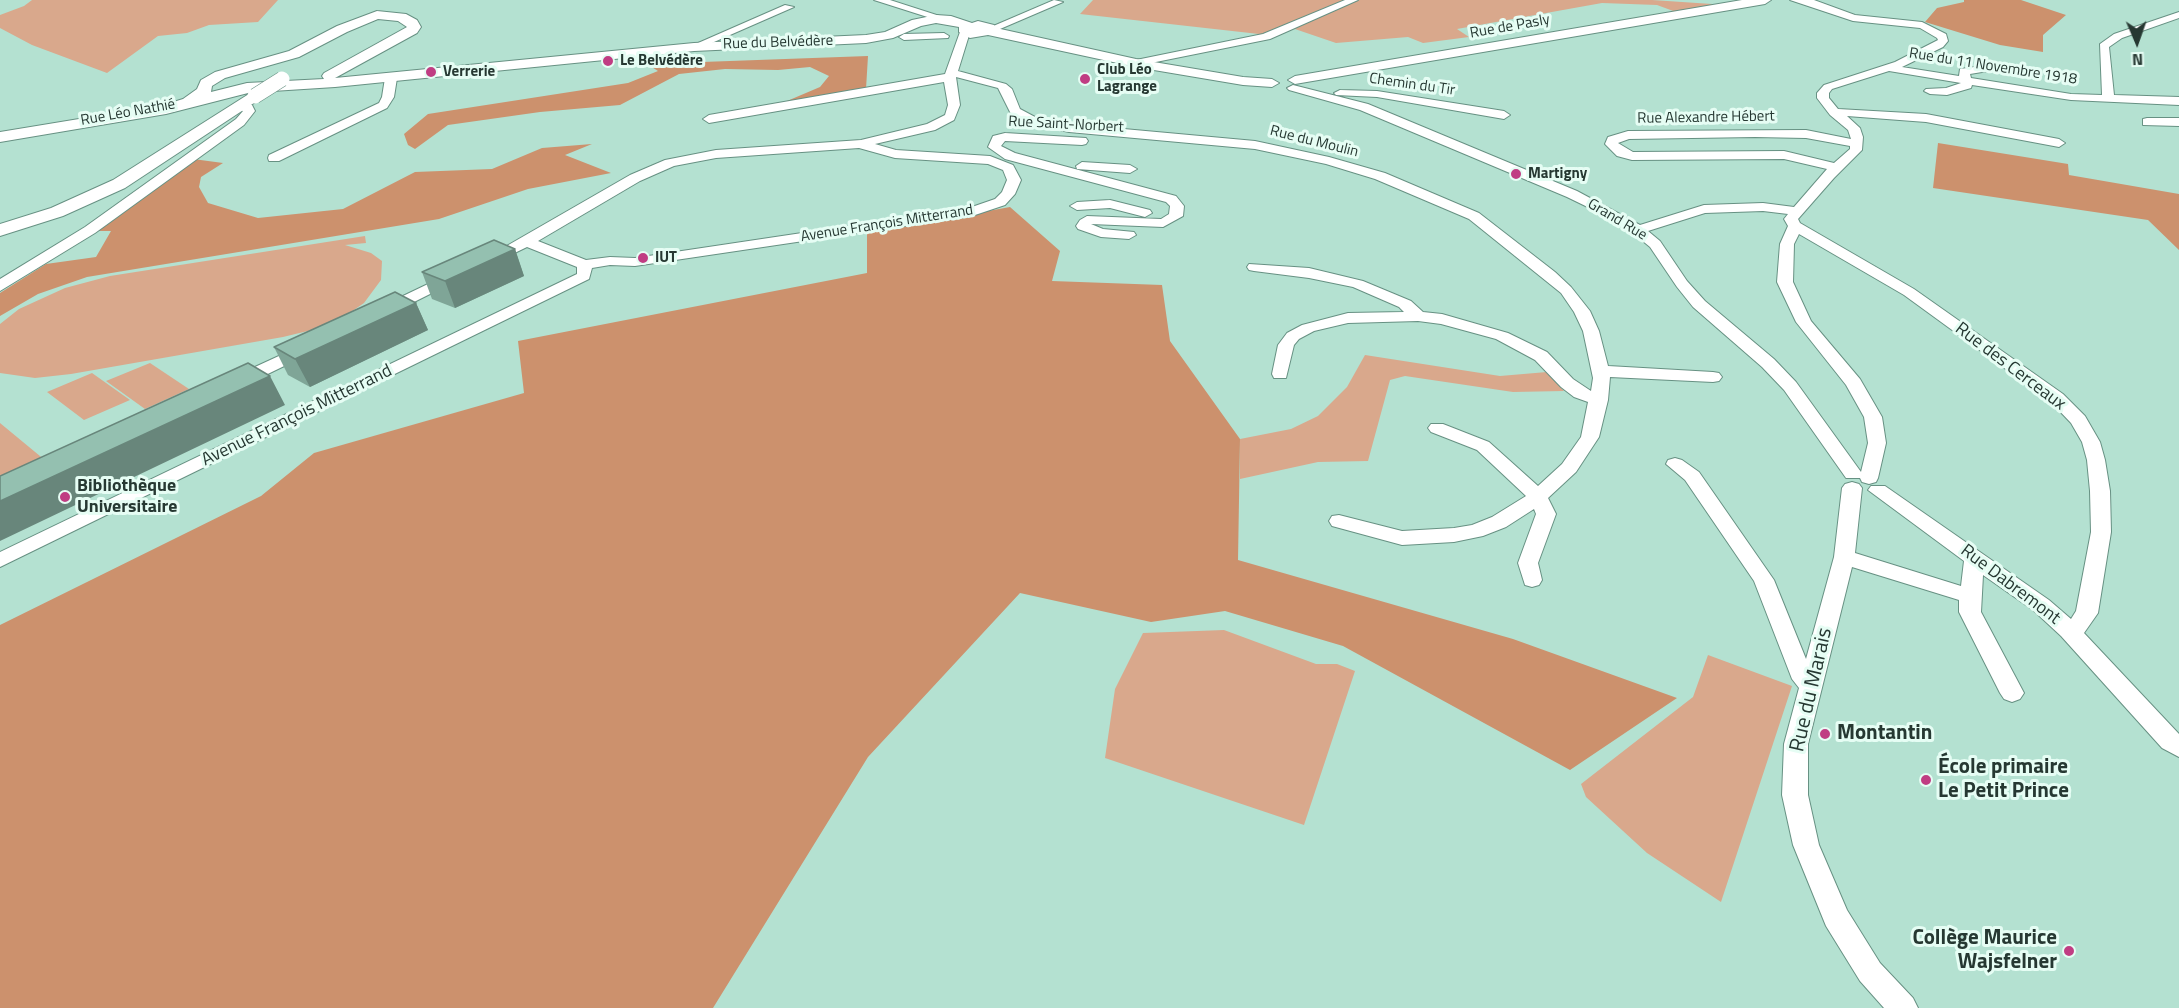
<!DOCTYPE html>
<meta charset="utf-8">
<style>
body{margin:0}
#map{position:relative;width:2179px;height:1008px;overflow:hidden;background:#b4e1d1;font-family:"Titillium Web",sans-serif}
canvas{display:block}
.north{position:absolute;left:2107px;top:12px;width:60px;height:60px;-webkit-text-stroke:4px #e6fdf4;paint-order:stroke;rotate:178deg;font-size:16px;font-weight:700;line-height:24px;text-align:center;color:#263832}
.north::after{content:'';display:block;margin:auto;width:21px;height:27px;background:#263832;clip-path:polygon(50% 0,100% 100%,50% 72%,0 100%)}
</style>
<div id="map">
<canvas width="2179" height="1008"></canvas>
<div class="north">N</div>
</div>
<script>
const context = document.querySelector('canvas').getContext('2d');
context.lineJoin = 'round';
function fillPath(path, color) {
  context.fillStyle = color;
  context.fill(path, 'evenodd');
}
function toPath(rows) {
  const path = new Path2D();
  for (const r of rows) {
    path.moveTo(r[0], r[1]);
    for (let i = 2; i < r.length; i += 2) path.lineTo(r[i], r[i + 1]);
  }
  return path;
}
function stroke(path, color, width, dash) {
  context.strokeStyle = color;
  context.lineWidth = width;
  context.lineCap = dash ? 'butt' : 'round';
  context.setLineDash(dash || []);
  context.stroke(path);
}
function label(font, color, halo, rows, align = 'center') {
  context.font = font + ' "Titillium Web",sans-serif';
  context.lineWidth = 6;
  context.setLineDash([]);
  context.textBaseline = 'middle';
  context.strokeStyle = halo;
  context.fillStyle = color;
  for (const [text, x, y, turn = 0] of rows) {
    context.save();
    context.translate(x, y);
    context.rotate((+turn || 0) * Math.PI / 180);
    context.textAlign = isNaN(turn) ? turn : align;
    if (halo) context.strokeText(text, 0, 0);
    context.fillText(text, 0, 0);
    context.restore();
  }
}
fillPath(toPath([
 [32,0,278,0,258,22,209,25,187,33,158,36,107,73,32,45,0,28,0,15,24,6],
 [1093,0,1347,0,1268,35,1080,14],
 [1359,0,1652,0,1727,5,1676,12,1657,5,1602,3,1457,29,1469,37,1423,43,1408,37,1336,43,1292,28],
 [365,236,366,243,345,245,371,253,382,261,381,280,364,303,348,314,316,329,283,337,71,374,35,378,0,373,0,324,19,309,65,288,110,276],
 [1365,355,1500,376,1547,372,1564,391,1513,392,1405,376,1390,380,1368,461,1318,462,1240,479,1240,439,1291,429,1318,416,1347,387],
 [150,363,189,389,145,409,106,381],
 [92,373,130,400,84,420,47,392],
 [0,423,46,461,0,482],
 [1224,630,1316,664,1337,664,1355,671,1304,825,1105,758,1115,689,1143,633],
 [1708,655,1792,686,1721,902,1647,853,1586,797,1581,784,1693,697]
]), '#d9a88c');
fillPath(toPath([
 [1964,0,2021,0,2066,15,2043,35,2043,52,2000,45,1925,22,1937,8,1964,2],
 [868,56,866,89,780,104,820,87,829,76,810,67,778,70,725,69,679,74,620,105,540,112,448,125,415,149,408,145,404,134,428,114,628,83,658,71,647,64],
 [1938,143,2068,164,2069,175,2179,194,2179,250,2148,220,1933,188],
 [592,144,565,155,611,173,528,189,439,219,87,277,38,294,0,316,0,293,46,264,96,257,111,231,95,231,193,159,223,163,201,177,199,187,208,203,258,218,343,209,415,172,492,169,542,148],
 [1010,207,1060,251,1052,281,1162,285,1170,341,1240,439,1238,560,1513,639,1677,698,1570,770,1343,646,1225,611,1151,622,1020,593,868,757,713,1008,0,1008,0,625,261,496,314,453,524,393,518,341,867,273,867,233]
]), '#cc916d');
const minor = toPath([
 [874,0,890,0,949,19,940,21,874,0],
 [1054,0,1063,2,993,32,984,30,1054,0],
 [1345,0,1358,0,1270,39,1136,66,1130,63,1136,60,1263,34,1345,0],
 [1790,0,1814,0,1855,15,1922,22,1946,34,1948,41,1943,47,1902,67,1959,76,1960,69,1996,64,2000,65,2000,69,1970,74,1971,78,2071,94,2102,95,2100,44,2114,34,2179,12,2179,18,2122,38,2109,47,2114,95,2179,97,2179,105,2071,100,1972,85,1971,88,1947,95,1930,94,1924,91,1926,89,1946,88,1961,83,1889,71,1832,89,1829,93,1829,98,1838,109,1926,114,2059,139,2065,143,2059,147,1926,122,1847,116,1860,128,1863,137,1862,150,1834,178,1798,219,1800,223,1914,289,2063,394,2085,416,2100,442,2105,460,2110,491,2111,532,2098,613,2084,633,2179,734,2179,757,2162,748,2061,636,2033,610,1983,575,1981,612,2024,693,2020,699,2012,702,2004,699,2000,693,1959,612,1959,600,1852,567,1808,744,1808,795,1819,845,1847,910,1880,963,1913,998,1918,1008,1884,1008,1860,981,1826,926,1793,845,1782,795,1784,744,1799,688,1792,679,1754,581,1685,480,1666,464,1668,460,1675,458,1682,460,1699,472,1774,580,1806,659,1834,557,1842,488,1845,484,1852,482,1859,484,1862,488,1855,553,1961,586,1964,561,1868,490,1871,486,1885,486,2049,600,2071,619,2076,611,2091,532,2090,491,2087,460,2082,442,2071,423,2051,402,1904,295,1799,234,1794,244,1793,282,1811,321,1860,379,1882,417,1886,443,1878,478,1876,482,1869,484,1862,482,1860,478,1846,478,1784,390,1762,367,1693,307,1677,287,1650,247,1633,233,1602,214,1567,197,1360,110,1289,90,1287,88,1293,85,1368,104,1577,191,1640,225,1704,205,1763,203,1794,207,1827,169,1784,159,1632,160,1617,156,1605,144,1608,137,1628,131,1806,130,1851,139,1848,130,1830,115,1817,98,1817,93,1824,85,1895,62,1938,40,1937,38,1920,28,1853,21,1790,0],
 [1755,137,1806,138,1850,146,1850,149,1834,163,1784,151,1633,152,1618,143,1629,139,1755,137],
 [1763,211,1788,214,1784,219,1788,226,1780,244,1777,282,1796,322,1846,385,1864,417,1868,443,1861,472,1796,382,1774,359,1705,301,1687,281,1660,241,1648,231,1705,213,1763,211],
 [785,5,794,7,698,49,694,50,689,47,785,5],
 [965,29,970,32,958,71,1006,84,1012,89,1020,109,1035,117,1069,124,1255,141,1329,157,1385,173,1479,213,1555,272,1571,287,1590,311,1599,331,1608,366,1713,372,1719,373,1722,377,1719,381,1713,382,1610,377,1608,400,1599,437,1576,472,1548,498,1556,514,1538,563,1542,580,1539,585,1532,587,1525,585,1518,563,1536,514,1534,509,1506,527,1483,536,1454,542,1402,545,1332,526,1329,521,1332,516,1339,515,1402,531,1454,528,1472,525,1492,517,1526,496,1477,450,1431,432,1428,428,1431,424,1443,424,1489,442,1538,486,1562,464,1581,437,1588,402,1574,397,1561,387,1535,360,1496,339,1441,324,1418,321,1348,323,1314,331,1299,339,1294,345,1286,378,1274,378,1272,374,1278,345,1287,333,1302,325,1348,313,1404,312,1399,307,1353,287,1309,278,1254,271,1249,270,1247,267,1249,264,1309,268,1363,281,1411,301,1423,312,1442,314,1508,333,1547,352,1573,379,1591,391,1593,378,1583,331,1574,312,1561,293,1469,219,1375,179,1326,164,1255,149,1069,132,1031,124,1011,114,998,88,956,77,960,105,954,120,935,130,875,144,896,150,990,156,1013,165,1021,180,1015,194,1005,205,972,216,635,266,610,265,592,268,589,279,0,567,0,552,577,274,577,267,527,247,496,262,491,263,484,259,630,175,665,160,716,150,861,140,927,124,945,115,948,105,944,82,709,123,703,119,709,115,945,74,960,32,965,29],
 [859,148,895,158,988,164,1003,170,1007,180,1002,192,995,199,969,208,635,258,610,257,586,260,538,241,640,181,674,166,716,158,859,148],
 [944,33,949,36,948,38,904,40,899,37,904,34,944,33],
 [391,75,397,78,394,97,387,108,279,161,269,161,268,158,269,155,379,103,382,97,385,78,391,75],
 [1340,90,1377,91,1504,111,1510,115,1504,119,1377,97,1336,95,1334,93,1340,90],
 [238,103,252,105,255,111,244,125,95,233,0,291,0,279,85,227,236,119,243,111,232,107,238,103],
 [2147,118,2179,118,2179,126,2143,125,2143,119,2147,118],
 [1005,133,1086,138,1088,141,1086,144,1082,145,1005,141,1001,146,1015,153,1176,196,1184,206,1183,216,1163,227,1091,224,1103,229,1134,232,1136,235,1129,239,1101,237,1078,229,1076,226,1080,220,1087,216,1161,219,1169,214,1170,206,1166,202,1005,159,988,147,993,136,1005,133],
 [1082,162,1130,165,1137,169,1130,173,1077,169,1076,166,1082,162],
 [1110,200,1150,210,1152,213,1145,217,1110,208,1077,210,1070,206,1077,202,1110,200],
 [451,273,459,278,456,281,392,313,386,315,378,310,380,307,451,273],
 [305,344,313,349,311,353,243,386,237,387,231,386,228,382,231,378,305,344]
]);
const major = toPath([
 [1742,0,1771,0,1765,4,1295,84,1288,80,1295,76,1742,0],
 [377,11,406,14,417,20,421,27,417,33,335,78,694,43,866,35,885,32,912,20,936,15,951,16,972,23,978,21,994,25,996,28,1136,59,1243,77,1272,79,1279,83,1272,87,1243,85,1136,67,988,35,970,38,959,32,959,27,936,23,921,26,893,38,866,43,694,51,335,87,257,92,263,96,260,99,125,188,63,216,0,236,0,224,51,208,113,180,252,92,166,114,0,142,0,132,164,105,183,99,197,89,201,80,215,72,289,51,337,26,377,11],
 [378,19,398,21,407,27,324,73,322,76,324,79,247,83,211,92,212,86,225,78,299,57,347,32,378,19]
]);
stroke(minor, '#679183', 2);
stroke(major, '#679183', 2);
fillPath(minor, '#fff');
fillPath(major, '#fff');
const majorBridge = toPath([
 [255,96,282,79]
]);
stroke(majorBridge, '#679183', 16, []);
stroke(majorBridge, '#fff', 15);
fillPath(toPath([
 [515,249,524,276,455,308,432,299,422,272],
 [416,303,428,330,310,387,288,375,274,347]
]), '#7fa597');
fillPath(toPath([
 [515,249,524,276,455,308,445,281],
 [416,303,428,330,310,387,295,359],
 [270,376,285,405,0,541,0,501]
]), '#68867b');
const building = toPath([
 [494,240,515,249,445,281,422,272,494,240],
 [395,292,416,303,295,359,274,347,395,292],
 [248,363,270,376,0,501,0,476,248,363]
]);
fillPath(building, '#94c0b0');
stroke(building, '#68867b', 1.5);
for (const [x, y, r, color] of [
 [608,61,6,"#c03d83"],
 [431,72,6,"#c03d83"],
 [1085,79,6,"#c03d83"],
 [1516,174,6,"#c03d83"],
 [643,258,6,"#c03d83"],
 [65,497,6,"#c03d83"],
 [1825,734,6,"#c03d83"],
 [1926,780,6,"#c03d83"],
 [2069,951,6,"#c03d83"]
]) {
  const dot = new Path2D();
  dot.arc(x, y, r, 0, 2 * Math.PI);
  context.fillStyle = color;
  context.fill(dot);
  stroke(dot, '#e6fdf4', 2);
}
label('15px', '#263832', '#e6fdf4', [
 ["Rue de Pasly",1510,27,-10],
 ["Rue du Belvédère",778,43,-2],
 ["Rue du 11 Novembre 1918",1993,67,9],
 ["Chemin du Tir",1412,85,8],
 ["Rue Léo Nathié",128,113,-10],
 ["Rue Alexandre Hébert",1706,118,-1],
 ["Rue Saint-Norbert",1066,125,3],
 ["Rue du Moulin",1314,142,14],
 ["Grand Rue",1617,220,31],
 ["Avenue François Mitterrand",887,224,-9]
]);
label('bold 15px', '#263832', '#e6fdf4', [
 ["Le Belvédère",620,61],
 ["Club Léo",1097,70],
 ["Lagrange",1097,87],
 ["Verrerie",443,72],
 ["Martigny",1528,174],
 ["IUT",655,258]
], 'left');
label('18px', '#263832', '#e6fdf4', [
 ["Rue des Cerceaux",2010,367,37],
 ["Avenue François Mitterrand",297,416,-26],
 ["Rue Dabremont",2010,585,37]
]);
label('bold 18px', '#263832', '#e6fdf4', [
 ["Bibliothèque",77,487],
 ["Universitaire",77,508]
], 'left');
label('21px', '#263832', '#e6fdf4', [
 ["Rue du Marais",1812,690,-77]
]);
label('bold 21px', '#263832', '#e6fdf4', [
 ["Montantin",1837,734],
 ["École primaire",1938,768],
 ["Le Petit Prince",1938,792],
 ["Collège Maurice",2057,939,"right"],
 ["Wajsfelner",2057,963,"right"]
], 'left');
</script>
